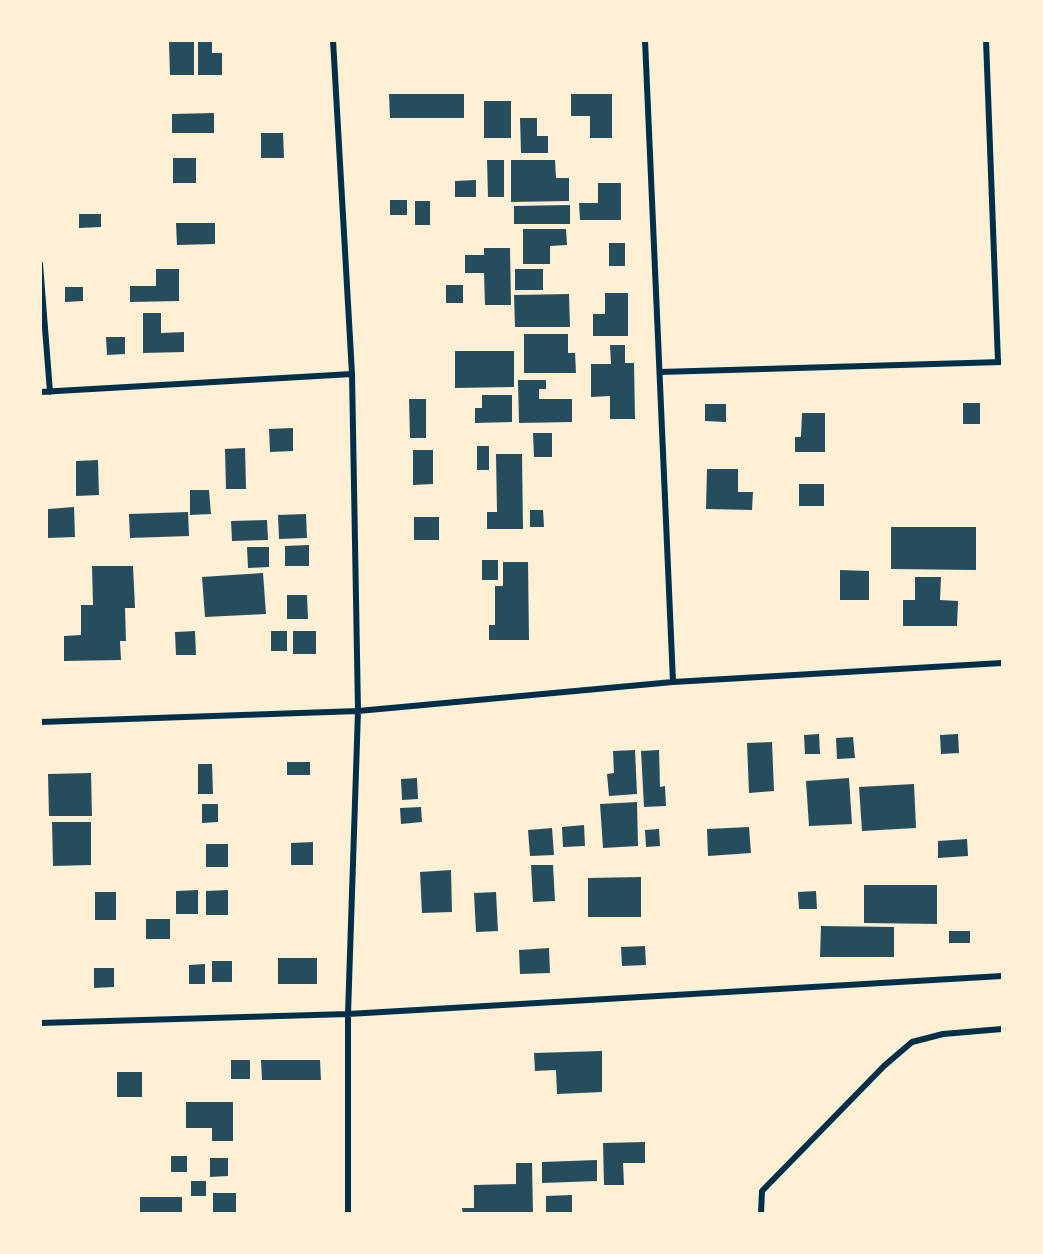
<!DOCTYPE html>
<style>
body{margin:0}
#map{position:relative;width:1043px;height:1254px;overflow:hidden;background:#fdf0d5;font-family:"Nunito Sans",sans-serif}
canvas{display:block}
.frame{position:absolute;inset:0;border:42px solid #fdf0d5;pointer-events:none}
</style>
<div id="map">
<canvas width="1043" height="1254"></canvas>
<div class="frame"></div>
</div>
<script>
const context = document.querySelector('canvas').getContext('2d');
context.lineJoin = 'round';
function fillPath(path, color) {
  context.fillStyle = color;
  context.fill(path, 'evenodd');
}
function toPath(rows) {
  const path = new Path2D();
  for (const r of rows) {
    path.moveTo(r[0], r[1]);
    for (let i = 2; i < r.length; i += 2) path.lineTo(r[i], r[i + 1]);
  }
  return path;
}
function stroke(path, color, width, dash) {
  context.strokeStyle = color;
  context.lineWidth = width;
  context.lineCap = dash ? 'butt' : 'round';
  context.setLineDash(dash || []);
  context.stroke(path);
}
fillPath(toPath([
 [198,40,212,40,212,53,222,53,222,75,198,75],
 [194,41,194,75,170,75,169,42],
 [389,94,464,94,464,118,390,118],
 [571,94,612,94,612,138,590,138,590,116,571,116],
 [484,101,511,101,511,138,484,138],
 [214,113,214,133,172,133,172,114],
 [520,118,537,118,537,136,548,136,548,153,521,153],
 [261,133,283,133,284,158,261,158],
 [173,158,196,158,196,183,173,183],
 [487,160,504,160,504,197,488,197],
 [511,160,555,160,556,178,569,178,569,201,511,202],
 [476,180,476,197,455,197,455,181],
 [598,183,621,183,621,220,580,220,579,203,598,203],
 [390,200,407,200,407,215,390,215],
 [415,201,430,201,430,225,415,225],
 [570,205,570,224,514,224,514,206],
 [79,214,101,214,101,227,79,228],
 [176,223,215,223,215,244,177,245],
 [523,229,566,229,567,245,550,246,550,264,523,264],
 [609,243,625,243,625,266,609,266],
 [484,248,510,248,511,305,485,305,484,273,465,273,465,255,484,255],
 [156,269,179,269,179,301,130,302,130,286,156,286],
 [515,269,543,269,543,290,515,290],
 [446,285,463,285,463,303,446,303],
 [65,287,83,287,83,301,65,302],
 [605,293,628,293,628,336,593,336,593,314,605,314],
 [569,294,570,327,515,327,514,295],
 [143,313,161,313,161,333,184,332,184,352,143,353],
 [524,334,568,334,568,353,575,353,576,373,524,373],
 [106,337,125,337,125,354,107,355],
 [610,345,625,345,625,363,634,363,635,419,610,419,610,396,591,397,591,364,611,364],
 [455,351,514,351,514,387,455,388],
 [518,380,546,380,546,389,539,389,539,399,572,399,572,422,519,423],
 [482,395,512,395,512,422,475,423,475,408,482,408],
 [409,399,426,399,426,438,410,438],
 [963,403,980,403,980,424,963,424],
 [705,404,726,404,726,422,705,421],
 [802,413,825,413,825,452,795,452,795,437,801,437],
 [293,428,293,451,270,452,269,429],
 [533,433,552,433,552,457,534,457],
 [477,446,489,446,489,470,477,470],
 [245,448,246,489,226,489,225,449],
 [413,450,433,450,433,484,413,485],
 [496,454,522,454,523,529,487,529,487,512,497,512],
 [98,460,99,495,76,496,76,461],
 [707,469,738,469,738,492,753,492,752,510,706,509],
 [799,484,824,484,824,506,799,506],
 [190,490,209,490,211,514,190,515],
 [74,507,75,537,48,538,48,509],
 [530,510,543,510,544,527,530,527],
 [188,512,189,536,130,538,129,514],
 [306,514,307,538,279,539,278,515],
 [414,517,439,517,439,540,414,540],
 [267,520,268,540,232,541,231,521],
 [891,527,976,527,976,570,891,569],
 [309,545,309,566,285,566,285,546],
 [247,547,269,547,269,567,248,568],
 [482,560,498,560,498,580,482,580],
 [503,562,528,562,529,640,489,640,489,625,495,625,495,586,503,586],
 [92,566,133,566,135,608,125,608,126,641,120,641,121,660,64,661,64,636,81,635,81,605,93,605],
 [840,570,869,571,869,600,840,600],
 [263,573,266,614,205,617,202,577],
 [915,577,941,577,940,600,958,601,957,626,903,626,903,600,915,600],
 [287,595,307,595,308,619,287,619],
 [195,631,196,655,176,655,175,632],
 [271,631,287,631,287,651,271,651],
 [293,631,316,631,316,654,293,654],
 [819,734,820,754,805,754,804,735],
 [958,734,959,753,941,754,940,735],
 [853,737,855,758,837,759,836,738],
 [772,742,774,791,749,793,747,743],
 [635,750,637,794,609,796,607,774,614,773,613,751],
 [659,750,660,787,665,786,666,806,644,807,641,751],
 [287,762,310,762,310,775,287,775],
 [198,764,212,764,213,794,198,794],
 [91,773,92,816,49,816,48,774],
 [417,778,418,799,402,800,401,779],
 [849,778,852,824,809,826,806,781],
 [914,784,916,828,862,831,859,787],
 [637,802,638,846,603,848,600,804],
 [202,804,218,804,218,822,202,823],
 [421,807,422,822,401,824,400,808],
 [52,822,91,822,91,865,53,866],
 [584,825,585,846,563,847,562,827],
 [749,827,751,853,708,856,707,829],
 [552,828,554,855,530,856,528,830],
 [659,829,660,846,646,847,645,830],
 [967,839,968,856,938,858,938,841],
 [313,842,313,865,291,865,291,843],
 [206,844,228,844,228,867,206,867],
 [531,865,553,865,555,901,533,902],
 [451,870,452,912,422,913,420,872],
 [641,877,641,917,588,917,588,878],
 [864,885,937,885,937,924,864,923],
 [198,890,198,914,176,914,176,891],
 [228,890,228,915,206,915,206,891],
 [816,891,817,909,799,909,798,892],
 [95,892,116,892,116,920,95,920],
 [496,892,498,931,476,932,474,893],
 [146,919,170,919,170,939,146,939],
 [821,926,894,927,894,957,820,957],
 [949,931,970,931,970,943,949,943],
 [645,946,646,965,622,966,621,947],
 [549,948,550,973,520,974,519,950],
 [278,958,317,958,317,984,278,984],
 [212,961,232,961,232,982,212,982],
 [205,964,205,984,189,984,189,965],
 [94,968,114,968,114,987,94,988],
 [602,1051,602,1092,557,1094,556,1070,535,1071,534,1053],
 [231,1060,250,1060,250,1079,231,1079],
 [261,1060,320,1060,321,1080,262,1080],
 [117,1072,142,1072,142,1097,117,1097],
 [186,1102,233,1102,233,1141,212,1141,212,1128,186,1128],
 [645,1142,645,1163,623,1163,624,1185,604,1185,603,1143],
 [171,1156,187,1156,187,1172,171,1172],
 [210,1158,228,1158,228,1176,210,1177],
 [597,1160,597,1181,542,1183,542,1162],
 [516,1163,532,1163,533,1214,463,1214,462,1208,474,1208,474,1185,516,1184],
 [191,1181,206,1181,206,1196,191,1196],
 [213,1193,236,1193,236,1214,213,1214],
 [572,1195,572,1214,546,1214,546,1196],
 [140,1197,182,1197,182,1214,140,1214]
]), '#264d5e');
stroke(toPath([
 [333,40,352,374,358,711,348,1014,348,1214],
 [645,40,673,682],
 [986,40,998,362],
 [40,264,50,392],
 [660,372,1002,362],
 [40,392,352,374],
 [40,722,358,711,673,682,1002,663],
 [40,1023,348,1014,1002,976],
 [761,1214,762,1191,884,1066,912,1042,943,1034,1002,1029]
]), '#003049', 6);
</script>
